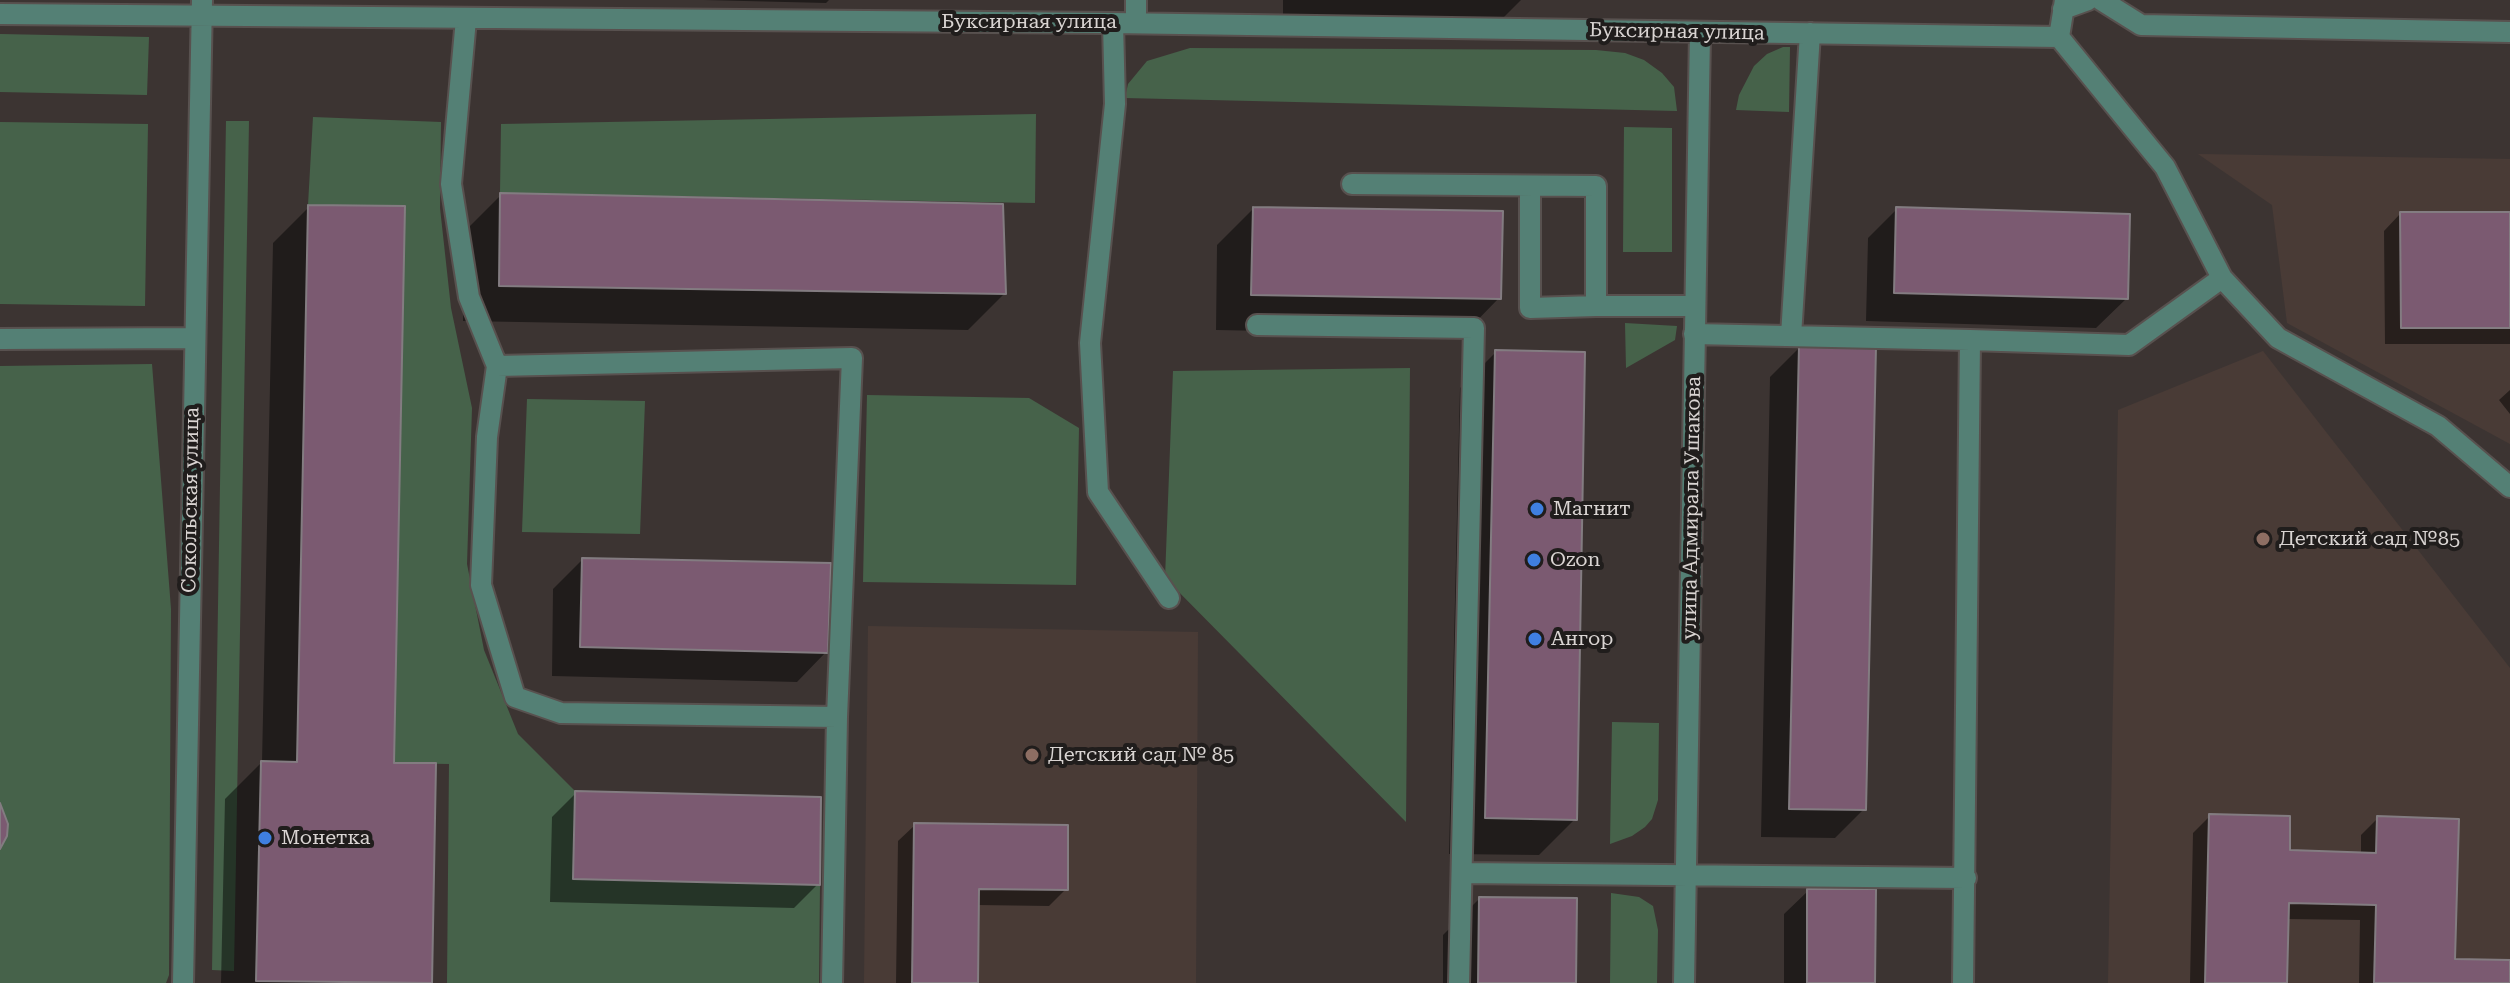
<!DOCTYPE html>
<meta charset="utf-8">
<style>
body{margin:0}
canvas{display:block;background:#3c3432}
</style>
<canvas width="2510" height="983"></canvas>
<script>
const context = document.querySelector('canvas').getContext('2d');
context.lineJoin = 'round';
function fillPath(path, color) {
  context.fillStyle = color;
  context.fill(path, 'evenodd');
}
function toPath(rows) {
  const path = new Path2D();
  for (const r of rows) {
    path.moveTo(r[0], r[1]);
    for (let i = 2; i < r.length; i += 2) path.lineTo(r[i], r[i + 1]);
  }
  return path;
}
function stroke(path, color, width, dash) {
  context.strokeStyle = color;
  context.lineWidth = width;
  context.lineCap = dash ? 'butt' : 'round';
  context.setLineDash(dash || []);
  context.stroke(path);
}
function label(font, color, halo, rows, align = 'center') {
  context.font = font + ' "Roboto Serif",serif';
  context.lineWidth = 8;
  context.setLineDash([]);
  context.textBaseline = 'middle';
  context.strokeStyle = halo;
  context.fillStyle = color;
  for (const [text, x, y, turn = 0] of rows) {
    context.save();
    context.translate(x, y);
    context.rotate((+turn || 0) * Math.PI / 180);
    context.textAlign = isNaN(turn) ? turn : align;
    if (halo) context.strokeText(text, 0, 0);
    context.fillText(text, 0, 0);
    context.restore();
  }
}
fillPath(toPath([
 [2198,154,2510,159,2510,444,2287,323,2272,205],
 [2263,351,2510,668,2510,983,2108,983,2118,410],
 [868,626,1198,632,1196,983,864,983]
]), '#493b36');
fillPath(toPath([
 [0,34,149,37,147,95,0,92],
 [1783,47,1790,47,1789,112,1736,110,1739,95,1754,66,1767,54],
 [1190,48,1596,50,1625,53,1644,60,1662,73,1674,87,1677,111,1125,98,1128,84,1147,61],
 [1036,114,1035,203,500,193,501,124],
 [313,117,441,122,440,208,451,308,472,408,467,564,484,650,518,734,575,791,573,878,820,885,819,983,447,983,449,764,394,763,405,207,308,205],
 [226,121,249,121,234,971,212,970],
 [0,122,148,124,145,306,0,304],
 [1624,127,1672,128,1672,252,1623,252],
 [1625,323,1677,326,1675,340,1626,368],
 [152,364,171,609,169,975,166,983,0,983,0,366],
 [1410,368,1406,822,1165,578,1173,371],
 [867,395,1029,398,1079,428,1076,585,863,582],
 [527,399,645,401,640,534,522,532],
 [1612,722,1659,723,1658,800,1652,819,1645,827,1632,836,1610,844],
 [1611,893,1639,897,1653,906,1658,930,1657,983,1610,983]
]), '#46624a');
fillPath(toPath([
 [703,0,829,0,826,3],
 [1283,0,1521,0,1503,18,1283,15],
 [501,195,1004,294,968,330,463,321,465,231],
 [309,207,392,765,434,765,430,983,221,983,225,799,262,762,273,243],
 [1253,209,1499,298,1463,335,1216,330,1217,245],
 [1897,209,2126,299,2096,328,1866,321,1868,238],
 [2400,214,2510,214,2510,344,2385,344,2384,231],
 [1800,347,1864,809,1835,838,1761,837,1770,377],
 [1496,352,1575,819,1539,855,1449,854,1460,388],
 [2510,390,2510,414,2499,400],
 [582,560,826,652,797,682,552,676,553,589],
 [576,793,818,884,794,908,550,902,552,817],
 [2210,816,2287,852,2361,854,2361,835,2378,818,2453,961,2510,962,2510,983,2359,983,2360,920,2286,919,2285,983,2190,983,2193,833],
 [915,825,1066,889,1049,906,977,905,976,983,896,983,898,841],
 [1808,891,1873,983,1784,983,1784,914],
 [1479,899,1574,983,1443,983,1443,935]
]), '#0007');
const building = toPath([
 [500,193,1003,204,1006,294,499,286,500,193],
 [308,205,405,206,394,763,436,763,432,983,256,981,261,761,297,762,308,205],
 [1253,207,1503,211,1501,299,1251,295,1253,207],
 [1896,207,2130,214,2128,299,1894,293,1896,207],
 [2400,212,2510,212,2510,328,2401,328,2400,212],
 [1799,345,1876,346,1866,810,1789,809,1799,345],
 [1495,350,1585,352,1577,820,1485,818,1495,350],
 [582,558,831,563,828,653,580,647,582,558],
 [575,791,821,797,820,885,573,879,575,791],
 [0,803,8,824,7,836,0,849,0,803],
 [2209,814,2290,816,2290,850,2376,853,2377,816,2459,819,2455,959,2510,960,2510,983,2374,983,2376,905,2289,903,2287,983,2205,983,2209,814],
 [914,823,1068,825,1068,890,979,889,978,983,912,983,914,823],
 [1807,889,1876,889,1875,983,1807,983,1807,889],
 [1479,897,1577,898,1576,983,1478,983,1479,897]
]);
fillPath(building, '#7b5a71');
stroke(building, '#837c81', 2);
const minor = toPath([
 [2065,0,2059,37,2165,167,2222,278,2278,338,2438,426,2510,487],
 [2101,0,2141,25,2510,32],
 [2063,9,2088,0],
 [0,14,1113,23,2059,37],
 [466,19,451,184,469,297,497,366,487,437,481,585,515,697,561,713,837,717],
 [1113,23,1115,104,1090,343,1098,492,1169,598],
 [1136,23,1136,0],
 [1352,184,1596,186,1596,306,1694,306],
 [1530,186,1530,308,1596,306],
 [1257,325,1474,328,1459,983],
 [1694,334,1970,340,1963,983],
 [1791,336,1810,33],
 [0,339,193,338],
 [1970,340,2129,345,2222,278],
 [497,366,852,358,837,717,832,983],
 [1462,873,1966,878],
 [183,983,202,0],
 [1684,983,1700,33]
]);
stroke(minor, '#58514f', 24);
stroke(minor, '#548075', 20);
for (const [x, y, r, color] of [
 [1537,509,8,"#3f7fe0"],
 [2263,539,8,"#8d6e63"],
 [1534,560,8,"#3f7fe0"],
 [1535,639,8,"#3f7fe0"],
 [1032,755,8,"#8d6e63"],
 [265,838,8,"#3f7fe0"]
]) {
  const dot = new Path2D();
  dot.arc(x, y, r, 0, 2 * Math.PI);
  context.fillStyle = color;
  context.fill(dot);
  stroke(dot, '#201d1c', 3);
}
label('20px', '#d9d4d2', '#201d1c', [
 ["Буксирная улица",1029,22],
 ["Буксирная улица",1677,32,1],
 ["Сокольская улица",191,500,-89],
 ["улица Адмирала Ушакова",1692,508,-89]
]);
label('20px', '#d9d4d2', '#201d1c', [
 ["Магнит",1553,509],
 ["Детский сад №85",2279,539],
 ["Ozon",1550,560],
 ["Ангор",1551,639],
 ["Детский сад № 85",1048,755],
 ["Монетка",281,838]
], 'left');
</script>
